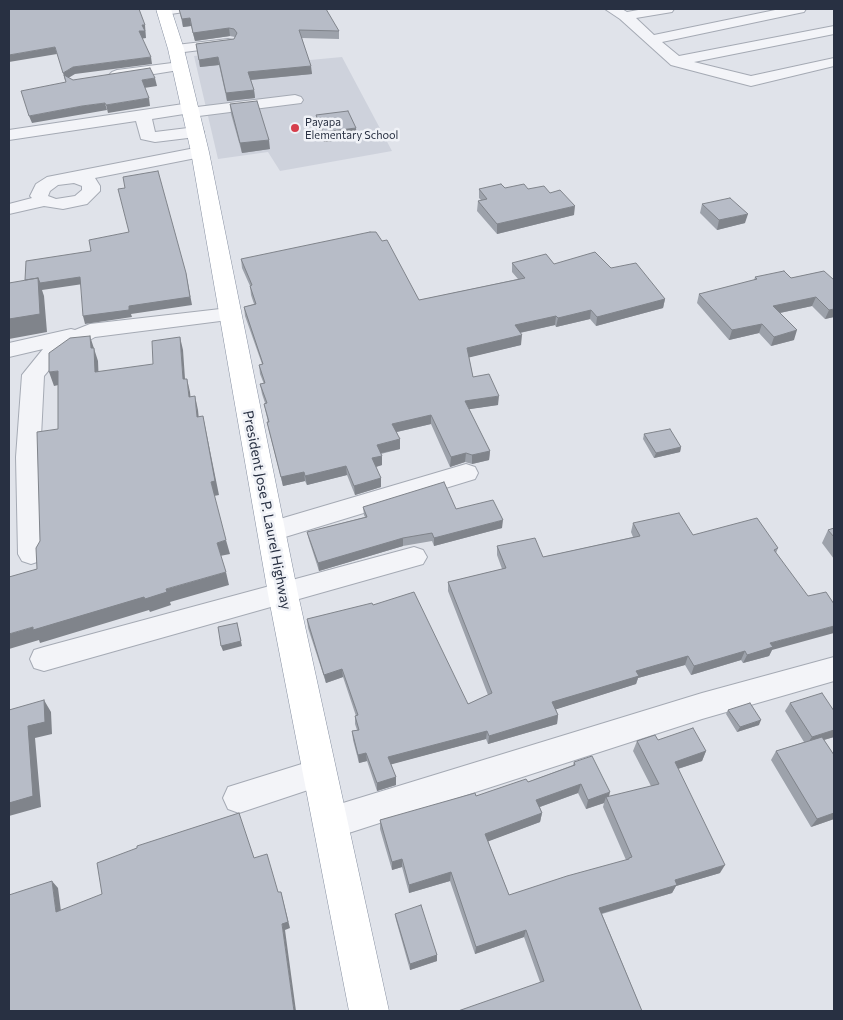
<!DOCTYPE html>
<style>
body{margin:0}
#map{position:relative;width:843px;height:1020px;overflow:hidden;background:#e0e3ea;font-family:Commissioner,sans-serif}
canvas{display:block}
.frame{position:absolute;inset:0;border:10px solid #283042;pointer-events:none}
</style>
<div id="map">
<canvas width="843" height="1020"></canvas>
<div class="frame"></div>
</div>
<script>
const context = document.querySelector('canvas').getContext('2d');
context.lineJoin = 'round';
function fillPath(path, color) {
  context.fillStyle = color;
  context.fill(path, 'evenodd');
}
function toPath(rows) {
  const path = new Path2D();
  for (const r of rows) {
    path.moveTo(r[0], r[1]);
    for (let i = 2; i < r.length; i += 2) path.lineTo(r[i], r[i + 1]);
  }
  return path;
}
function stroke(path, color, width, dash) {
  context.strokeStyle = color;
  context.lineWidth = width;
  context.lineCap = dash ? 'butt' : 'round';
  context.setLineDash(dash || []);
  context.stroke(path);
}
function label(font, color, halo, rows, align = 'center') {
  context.font = font + ' Commissioner,sans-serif';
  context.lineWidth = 5;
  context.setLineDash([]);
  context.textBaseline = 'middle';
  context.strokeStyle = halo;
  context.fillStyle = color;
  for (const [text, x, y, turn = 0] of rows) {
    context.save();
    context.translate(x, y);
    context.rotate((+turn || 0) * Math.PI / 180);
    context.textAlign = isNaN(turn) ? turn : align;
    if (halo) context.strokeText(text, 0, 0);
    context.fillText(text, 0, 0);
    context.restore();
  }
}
fillPath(toPath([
 [272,47,278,63,342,57,392,151,280,171,268,152,218,159,194,56]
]), '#ced2dc');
const minor = toPath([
 [159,9,186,9,184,12,164,15,159,14,157,11,159,9],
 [605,9,622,9,627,12,644,9,674,9,672,12,636,18,654,35,780,9,806,9,804,12,799,13,662,42,679,56,834,26,834,34,694,62,751,76,834,58,834,66,751,86,728,80,671,65,620,19,605,9],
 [228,39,233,40,235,43,233,46,176,53,171,52,169,49,171,46,176,45,228,39],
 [180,62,185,63,187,66,185,69,117,80,112,78,109,75,112,72,117,70,180,62],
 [295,95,301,97,303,100,301,103,191,117,184,114,152,119,155,132,196,127,202,129,204,132,202,135,196,137,155,142,141,139,136,121,9,140,9,130,190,103,197,107,295,95],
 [200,147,206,148,208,152,206,156,95,178,100,186,100,191,87,204,63,209,44,206,9,214,9,204,32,198,30,196,36,184,47,177,200,147],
 [74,183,82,186,82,190,75,196,56,199,48,196,50,191,58,185,74,183],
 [229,308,236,309,239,314,236,319,95,337,60,357,44,376,40,457,44,554,40,561,31,564,22,561,18,554,16,457,22,375,43,349,9,357,9,343,71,329,75,330,90,324,229,308],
 [466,464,475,467,478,473,475,479,272,541,263,538,259,531,263,524,466,464],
 [414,547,423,550,427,557,423,564,44,671,34,668,30,659,34,650,44,647,414,547],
 [834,657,834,681,702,719,330,839,319,834,314,823,319,812,330,807,702,693,834,657],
 [321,758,332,762,336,772,332,782,239,813,228,809,223,798,228,787,321,758]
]);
const highway = toPath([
 [156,9,171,9,184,49,209,152,298,594,389,1011,349,1011,268,594,191,152,168,49,156,9]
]);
stroke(minor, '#a5aab4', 2);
stroke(highway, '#8790a1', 1);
fillPath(minor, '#f3f4f8');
fillPath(highway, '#fff');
fillPath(toPath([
 [179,9,339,31,339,39,302,38,312,74,251,80,254,90,255,98,227,101,219,65,200,67,196,44,234,39,235,37,230,36,195,41,191,26,183,27],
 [230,104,270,149,242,153,231,114],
 [316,115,357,138,324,142,317,124],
 [505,188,528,189,550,193,574,215,497,234,477,211,478,201,481,200,479,198,479,189],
 [702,204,745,223,717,230,700,213],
 [241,259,419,300,518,279,512,272,512,263,554,264,611,268,665,299,663,308,596,326,590,319,556,327,555,325,520,333,521,345,469,357,473,377,498,405,469,409,490,451,489,460,472,464,465,462,450,467,431,424,397,432,400,449,381,454,382,465,376,467,381,478,381,487,355,495,347,475,307,485,305,481,283,486,269,431,267,422,268,422,264,404,265,403,262,394,260,384,264,384,260,374,259,365,262,364,245,316,244,307,254,304,251,295,250,286,242,268],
 [824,271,834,317,825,319,812,306,780,313,794,340,771,346,759,333,729,340,697,303,699,294,754,280,755,277,791,278],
 [644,434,681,447,680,452,654,458,643,439],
 [363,507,456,509,502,528,434,546,432,541,403,546,319,571,309,540,307,532,365,517,364,515],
 [633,523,693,535,778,548,776,553,772,650,769,656,743,663,741,660,691,675,685,665,638,678,636,684,556,709,558,715,557,724,488,744,486,739,391,764,396,777,396,785,377,791,367,761,359,763,353,740,352,731,357,730,355,724,355,716,356,716,343,677,326,683,308,628,307,619,373,605,468,704,488,695,448,591,448,582,502,569,497,555,497,546,543,557,633,537,631,532],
 [834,528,834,559,822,543,828,530],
 [790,703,834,711,834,737,824,740,834,755,834,819,811,827,771,760,776,751,804,742,785,711],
 [728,710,759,725,737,732,726,714],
 [658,740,706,751,702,761,678,769,720,873,676,886,672,893,602,914,642,1011,540,982,524,937,475,954,450,881,409,893,402,867,392,870,380,829,380,820,476,796,528,782,573,765,574,762,609,797,651,786,633,751,637,741],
 [578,793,586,809,604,803,603,807,626,860,509,895,488,841,540,822,542,813,540,807],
 [395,914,437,955,437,961,410,970,396,920]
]), '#9da2ab');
fillPath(toPath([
 [190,18,191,26,183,27,182,19],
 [142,25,145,25,146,38,140,39,139,31],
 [229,28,230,36,195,41,193,33],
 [55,47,57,54,9,62,9,55],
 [151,57,152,64,75,74,65,80,63,73,73,67],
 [218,57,219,65,200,67,199,60],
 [311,66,312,74,249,80,248,72],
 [155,78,157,86,144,88,142,80],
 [254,90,255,98,227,101,226,93],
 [149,98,150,106,108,113,106,105],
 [105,103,107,110,84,114,32,123,29,116,82,106],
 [356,128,357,138,324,142,323,132],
 [269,140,270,149,242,153,240,143],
 [575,206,574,215,497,234,497,224],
 [748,214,745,223,717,230,719,220],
 [186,273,192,305,131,314,132,317,85,324,83,316,129,306],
 [80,277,83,284,42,290,44,296,47,332,9,339,9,319,38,278],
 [816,297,812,306,770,315,773,306],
 [665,299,663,308,596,326,597,317],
 [834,309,834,317,825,319,829,310],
 [591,310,590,319,556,327,558,318],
 [556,316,555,325,514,334,515,325],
 [762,324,759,333,729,340,732,330],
 [797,330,794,340,771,346,774,337],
 [522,335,521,345,467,358,467,348],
 [90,336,98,361,99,386,95,372,91,348],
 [180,337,183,350,186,393,183,379],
 [58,371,63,384,54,386,49,372],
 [187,379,190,392,192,411,189,397],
 [195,396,198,410,200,430,197,417],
 [499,396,498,405,464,410,465,401],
 [431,415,431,424,392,433,392,424],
 [203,416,219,495,214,496,211,482],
 [400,439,400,449,377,454,377,445],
 [681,447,680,452,654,458,656,453],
 [490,451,489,460,472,464,472,455],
 [466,453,465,462,450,467,451,457],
 [382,456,382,465,372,468,372,458],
 [346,466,347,475,307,485,305,476],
 [304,472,305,481,283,486,281,477],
 [381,478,381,487,355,495,354,486],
 [503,520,502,528,434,546,434,538],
 [403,538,403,546,319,571,318,563],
 [226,540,230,554,220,556,217,543],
 [226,572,229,585,170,602,171,605,150,612,149,610,40,643,39,640,9,649,9,634],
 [237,623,242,646,223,651,221,646],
 [834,626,834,633,772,650,769,656,743,663,747,655,770,643],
 [745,651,741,660,691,675,694,666],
 [688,656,685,665,638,678,636,684,551,711,552,702,636,671],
 [342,669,343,677,326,683,324,675],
 [44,700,51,712,52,734,35,738,41,807,9,816,9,803,28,726],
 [558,715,557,724,488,744,489,736],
 [761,720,759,725,737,732,740,727],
 [834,730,834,737,806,745,812,737],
 [487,731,486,739,389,765,388,757],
 [706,751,702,761,671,771,675,762],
 [366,753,367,761,359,763,358,755],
 [396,777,396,785,377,791,377,783],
 [581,784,578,793,534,809,536,800],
 [610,792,608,801,606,797,604,803,586,809,588,800],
 [542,813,540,822,484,843,485,834],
 [834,813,834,819,811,827,817,819],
 [402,859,402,867,392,870,392,862],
 [725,865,720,873,676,886,672,893,596,915,599,908,675,880],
 [451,872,450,881,409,893,409,885],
 [52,881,58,888,62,919,56,912],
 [281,892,290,928,285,930,296,1011,294,1011,282,924],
 [526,930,524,937,475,954,476,947],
 [437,955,437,961,410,970,410,964]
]), '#80848b');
const building = toPath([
 [9,9,139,9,145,25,142,25,145,31,139,31,151,57,73,67,63,73,55,47,9,55,9,9],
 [179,9,326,9,339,31,299,30,311,66,248,72,254,90,226,93,218,57,199,60,196,44,234,39,237,33,234,29,229,28,193,33,190,18,182,19,179,9],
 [150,68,155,78,142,80,149,98,106,105,105,103,82,106,29,116,21,91,66,82,64,75,73,80,150,68],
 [257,101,269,140,240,143,230,104,257,101],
 [348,111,356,128,323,132,316,115,348,111],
 [158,171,186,273,190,297,129,306,129,310,83,316,80,277,40,283,38,278,25,280,26,261,91,251,89,240,129,232,118,189,125,188,123,177,158,171],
 [501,184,505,188,524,184,528,189,544,186,550,193,560,190,575,206,497,224,478,201,487,199,479,189,501,184],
 [730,198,748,214,719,220,702,204,730,198],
 [370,232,376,232,382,241,387,240,419,300,525,278,512,263,546,254,554,264,595,252,611,268,636,263,665,299,597,317,591,310,558,318,556,316,515,325,522,335,467,348,473,377,489,374,499,396,465,401,490,451,472,455,466,453,451,457,431,415,392,424,400,439,377,445,382,456,372,458,381,478,354,486,346,466,305,476,304,472,281,477,267,422,269,422,264,404,267,403,260,384,265,383,259,365,263,364,244,307,256,304,250,286,252,285,241,259,370,232],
 [784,271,791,278,824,271,834,280,834,309,829,310,816,297,773,306,797,330,774,337,762,324,732,330,699,294,757,279,755,277,784,271],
 [38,278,40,314,9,319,9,283,38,278],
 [90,336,91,348,94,348,95,372,153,364,152,341,180,337,183,379,187,379,189,397,195,396,197,417,203,416,215,481,211,482,226,540,217,543,226,572,166,589,167,592,145,599,144,597,33,630,33,627,9,634,9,577,37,569,36,548,40,541,37,432,58,429,58,371,49,372,49,353,70,338,90,336],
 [670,429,681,447,656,453,644,434,670,429],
 [444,482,456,509,493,500,503,520,434,538,432,533,403,538,318,563,307,532,367,517,363,507,444,482],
 [679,513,693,535,757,518,778,548,774,550,808,596,826,592,834,604,834,626,770,643,773,647,747,655,745,651,694,666,688,656,636,671,639,676,552,702,558,715,489,736,487,731,388,757,396,777,377,783,366,753,358,755,352,731,359,730,355,716,358,715,342,669,324,675,307,619,372,603,373,605,414,592,468,704,492,693,448,582,506,568,497,546,535,538,543,557,640,536,633,523,679,513],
 [834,528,834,537,828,530,834,528],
 [237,623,241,641,221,646,218,627,237,623],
 [822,693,834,711,834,730,812,737,790,703,822,693],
 [44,700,45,722,28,726,33,796,9,803,9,710,44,700],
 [750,703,761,720,740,727,728,710,750,703],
 [693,728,706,751,675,762,725,865,675,880,677,885,599,908,642,1011,458,1011,544,981,526,930,476,947,451,872,409,885,402,859,392,862,380,820,475,793,476,796,526,779,528,782,575,765,574,762,592,756,610,792,588,800,581,784,536,800,542,813,485,834,509,895,567,876,629,859,629,858,632,857,606,797,659,784,637,741,655,735,658,740,693,728],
 [822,737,834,755,834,813,817,819,776,751,822,737],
 [239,813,254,858,267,854,278,892,281,892,288,922,282,924,294,1011,9,1011,9,895,52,881,56,912,102,894,97,863,137,848,137,846,239,813],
 [421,905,437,955,410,964,395,914,421,905]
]);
fillPath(building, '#b7bcc7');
stroke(building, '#80848b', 1);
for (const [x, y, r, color] of [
 [295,128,5,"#d63e4c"]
]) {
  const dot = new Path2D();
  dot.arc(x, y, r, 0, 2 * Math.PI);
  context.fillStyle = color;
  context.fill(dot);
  stroke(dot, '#f0f2f7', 2);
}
label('11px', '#283042', '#f0f2f7', [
 ["Payapa",305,122],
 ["Elementary School",305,135]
], 'left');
label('14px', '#283042', '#f0f2f7', [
 ["President Jose P. Laurel Highway",267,510,79]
]);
</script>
